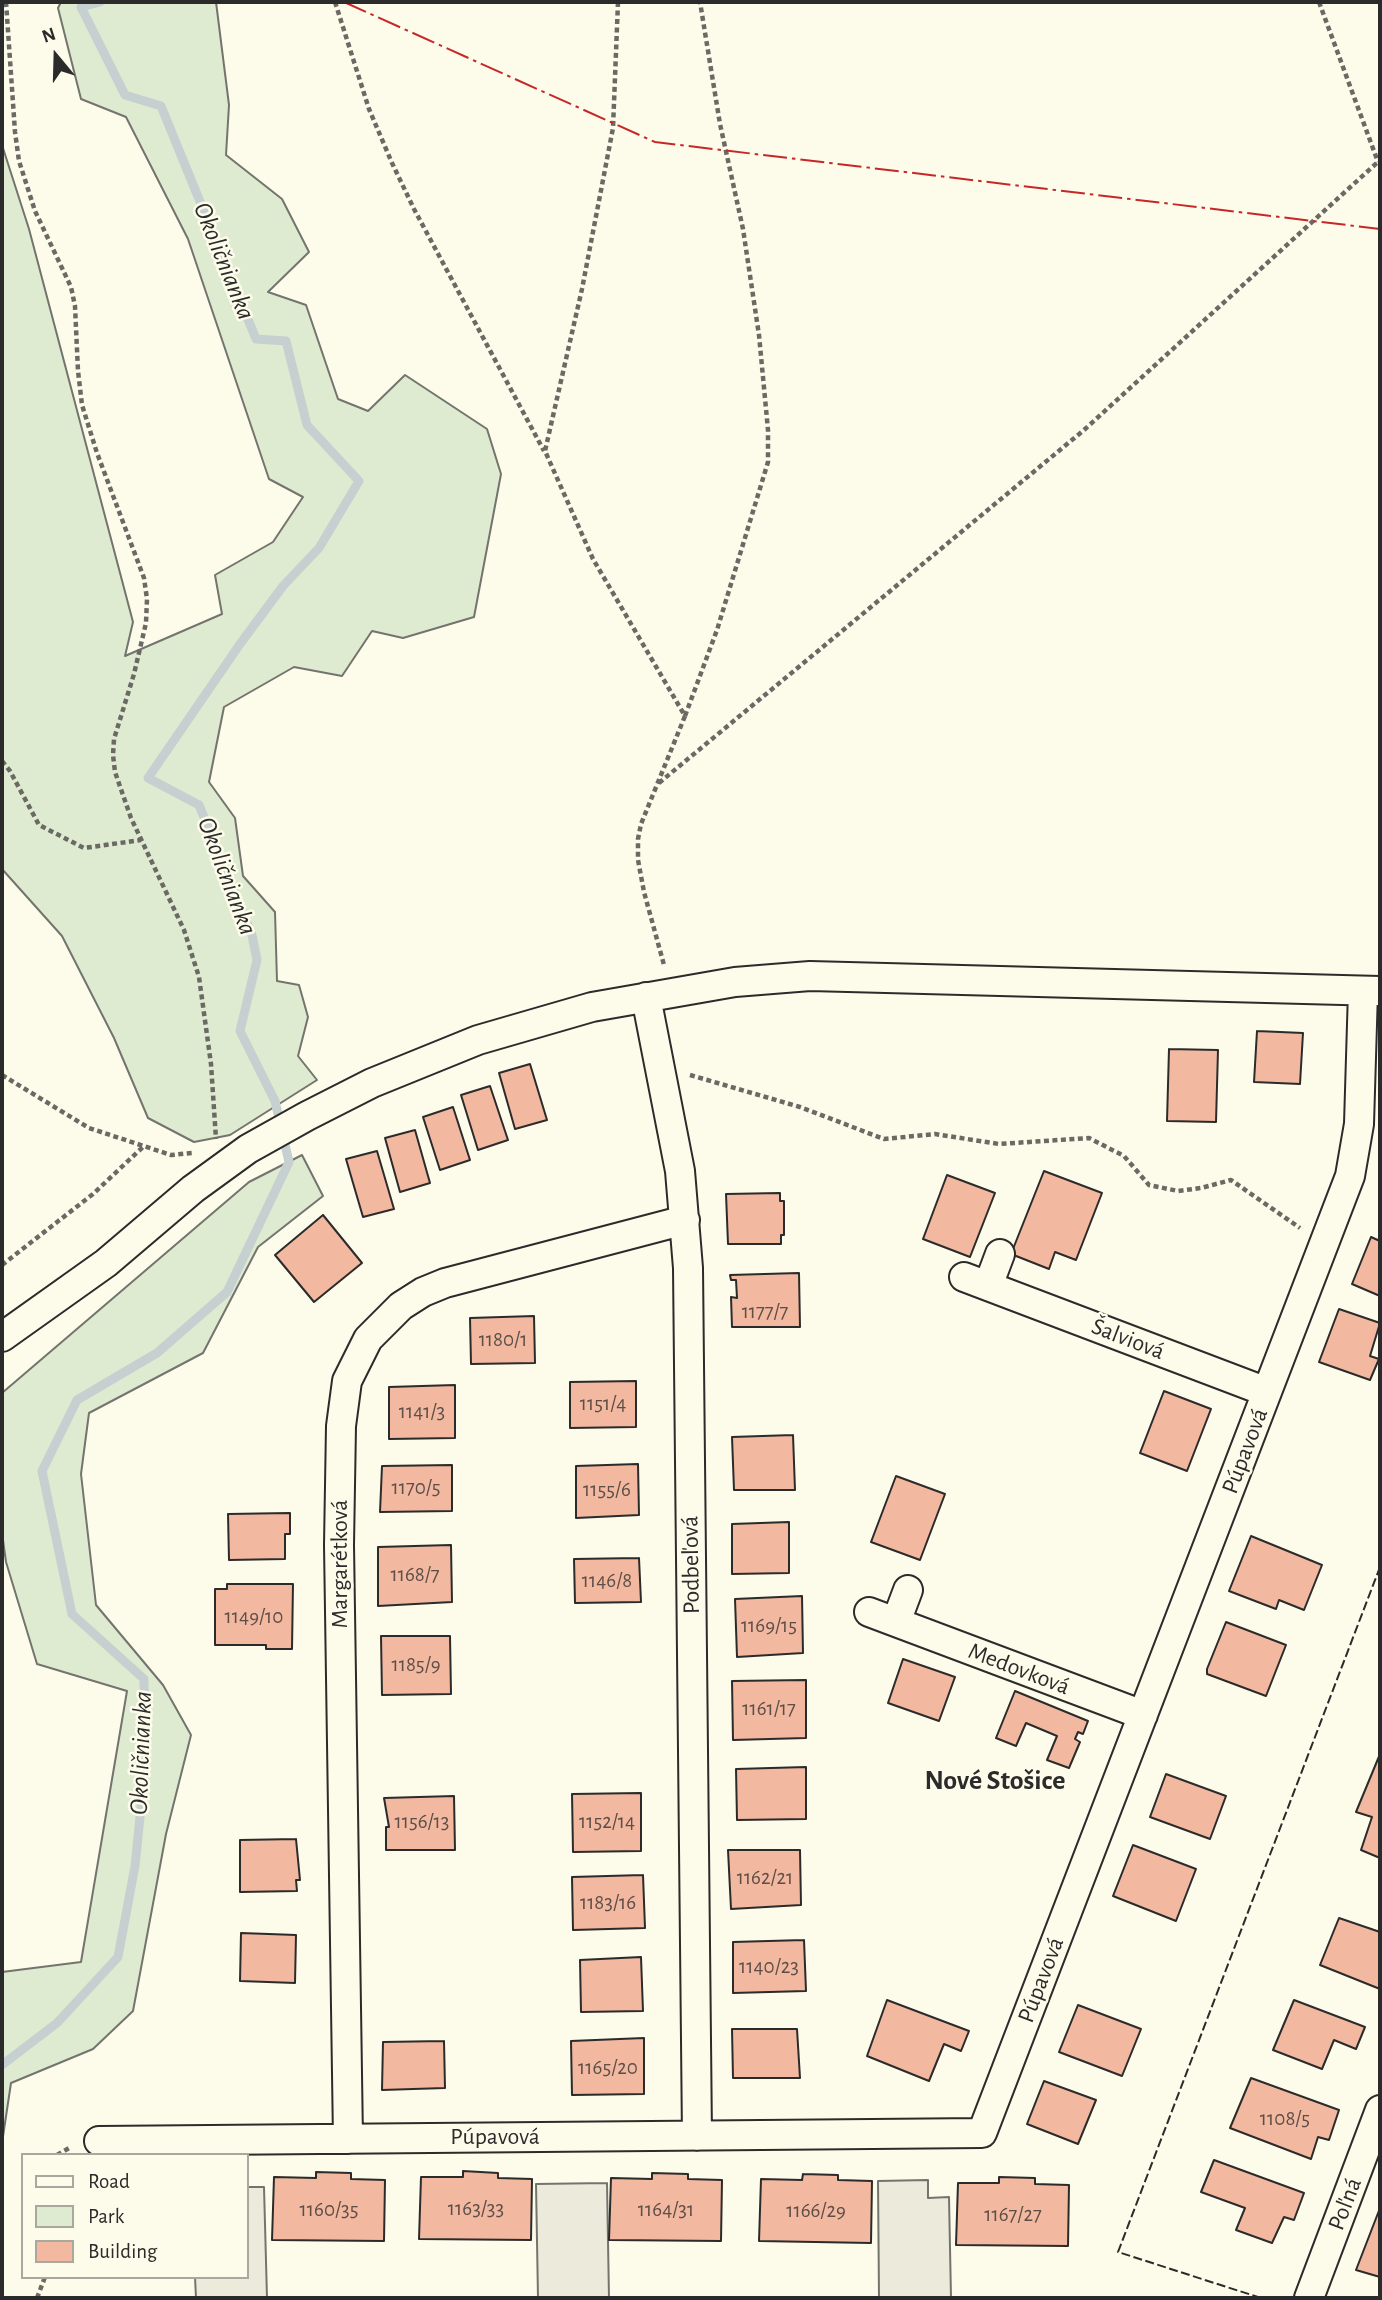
<!DOCTYPE html>
<meta charset="utf-8">
<style>
body{margin:0}
#map{position:relative;width:1382px;height:2300px;overflow:hidden;background:#fdfbea;font-family:"Alegreya Sans",sans-serif}
canvas{display:block}
.frame{position:absolute;inset:0;border:4px solid #2b2b2b;pointer-events:none}
.legend{position:absolute;left:21px;top:2153px;width:228px;height:126px;box-sizing:border-box;background:#fdfbea;border:2px solid #a9a89e;margin:0;padding:9px 12px;list-style:none;font-size:21px;color:#2b2b2b}
.legend li{display:flex;align-items:center;gap:14px;height:35px}
.legend b{width:35px;border:2px solid #a9a89e}
.north{position:absolute;left:21px;top:21px;width:70px;height:70px;-webkit-text-stroke:5px #fdfbea;paint-order:stroke;rotate:341deg;font-size:19px;font-weight:700;line-height:28px;text-align:center;color:#2b2b2b}
.north::after{content:'';display:block;margin:auto;width:24px;height:32px;background:#2b2b2b;clip-path:polygon(50% 0,100% 100%,50% 72%,0 100%)}
</style>
<div id="map">
<canvas width="1382" height="2300"></canvas>
<div class="frame"></div>
<ul class="legend">
<li><b style="height:9px;background:#fdfbea"></b>Road</li>
<li><b style="height:19px;background:#deebd1"></b>Park</li>
<li><b style="height:19px;background:#f2b8a0"></b>Building</li>
</ul>
<div class="north">N</div>
</div>
<script>
const context = document.querySelector('canvas').getContext('2d');
context.lineJoin = 'round';
function fillPath(path, color) {
  context.fillStyle = color;
  context.fill(path, 'evenodd');
}
function toPath(rows) {
  const path = new Path2D();
  for (const r of rows) {
    path.moveTo(r[0], r[1]);
    for (let i = 2; i < r.length; i += 2) path.lineTo(r[i], r[i + 1]);
  }
  return path;
}
function stroke(path, color, width, dash) {
  context.strokeStyle = color;
  context.lineWidth = width;
  context.lineCap = dash ? 'butt' : 'round';
  context.setLineDash(dash || []);
  context.stroke(path);
}
function label(font, color, halo, rows, align = 'center') {
  context.font = font + ' "Alegreya Sans",sans-serif';
  context.lineWidth = 5;
  context.setLineDash([]);
  context.textBaseline = 'middle';
  context.strokeStyle = halo;
  context.fillStyle = color;
  for (const [text, x, y, turn = 0] of rows) {
    context.save();
    context.translate(x, y);
    context.rotate((+turn || 0) * Math.PI / 180);
    context.textAlign = isNaN(turn) ? turn : align;
    if (halo) context.strokeText(text, 0, 0);
    context.fillText(text, 0, 0);
    context.restore();
  }
}
const green = toPath([
 [61,2,216,2,229,105,226,155,282,199,309,252,268,292,306,305,338,399,368,411,405,375,487,429,501,474,474,617,403,638,372,631,342,676,294,667,224,707,209,782,235,818,243,876,275,912,277,981,299,985,308,1017,298,1056,317,1080,230,1135,194,1142,148,1118,114,1038,62,936,2,869,2,145,29,229,133,622,125,656,222,614,215,575,273,542,303,497,269,479,188,239,126,117,81,99,58,8,61,2],
 [302,1155,323,1196,258,1247,203,1353,89,1413,81,1474,96,1605,163,1685,191,1735,166,1834,133,2011,93,2049,11,2083,2,2143,2,1972,81,1962,127,1691,37,1664,6,1562,2,1533,2,1393,249,1182,302,1155]
]);
fillPath(green, '#deebd1');
stroke(green, '#74746e', 2);
const parking = toPath([
 [928,2180,928,2198,949,2197,951,2298,879,2298,878,2181,928,2180],
 [607,2183,609,2298,538,2298,536,2184,607,2183],
 [247,2187,264,2187,267,2298,196,2298,195,2277,247,2277,247,2187]
]);
fillPath(parking, '#eceadb');
stroke(parking, '#74746e', 2);
stroke(toPath([
 [2,2065,57,2023,118,1957,135,1866,145,1768,144,1679,72,1614,42,1471,77,1400,157,1353,227,1292,289,1162,275,1101,240,1031,257,960,252,935,199,805,148,778,240,644,283,586,319,548,359,481,307,425,286,341,256,339,161,106,125,95,81,7,100,2]
]), '#c7d0d0', 9);
const building = toPath([
 [1257,1031,1303,1033,1300,1084,1254,1082,1257,1031],
 [1169,1049,1218,1050,1216,1122,1167,1121,1169,1049],
 [530,1064,547,1120,515,1129,499,1073,530,1064],
 [490,1086,508,1140,478,1150,461,1095,490,1086],
 [453,1107,470,1160,440,1170,423,1117,453,1107],
 [415,1130,430,1183,400,1192,385,1138,415,1130],
 [377,1151,394,1209,363,1217,346,1159,377,1151],
 [1044,1171,1102,1193,1076,1260,1055,1252,1049,1269,1011,1254,1044,1171],
 [947,1175,995,1193,970,1257,923,1239,947,1175],
 [780,1193,780,1201,784,1201,784,1235,781,1235,781,1244,728,1244,726,1194,780,1193],
 [323,1215,362,1263,314,1302,275,1255,323,1215],
 [1371,1237,1380,1241,1380,1296,1352,1284,1371,1237],
 [799,1273,800,1327,732,1327,731,1297,737,1298,736,1280,731,1280,730,1275,799,1273],
 [1339,1309,1380,1323,1370,1356,1379,1359,1370,1380,1319,1362,1339,1309],
 [534,1316,535,1363,471,1364,470,1318,534,1316],
 [636,1381,636,1427,570,1428,570,1382,636,1381],
 [455,1385,455,1438,389,1439,389,1387,455,1385],
 [1164,1391,1211,1409,1187,1471,1140,1453,1164,1391],
 [793,1435,795,1490,734,1490,732,1437,793,1435],
 [638,1464,639,1515,576,1518,576,1466,638,1464],
 [452,1465,452,1511,380,1512,382,1466,452,1465],
 [896,1476,945,1494,920,1560,871,1542,896,1476],
 [290,1513,290,1534,285,1534,285,1559,229,1560,228,1514,290,1513],
 [789,1522,789,1573,732,1574,732,1524,789,1522],
 [1251,1536,1322,1565,1304,1610,1279,1600,1276,1609,1229,1591,1251,1536],
 [451,1545,452,1602,378,1606,378,1547,451,1545],
 [639,1558,641,1602,575,1603,574,1559,639,1558],
 [227,1584,293,1584,292,1649,266,1649,266,1645,215,1645,215,1589,227,1589,227,1584],
 [802,1596,803,1653,737,1657,735,1599,802,1596],
 [1226,1622,1286,1645,1266,1696,1207,1674,1207,1669,1226,1622],
 [381,1636,450,1636,451,1694,382,1695,381,1636],
 [903,1659,955,1677,939,1721,888,1703,903,1659],
 [806,1680,806,1738,733,1740,732,1681,806,1680],
 [1015,1691,1088,1721,1083,1734,1078,1732,1075,1739,1080,1742,1069,1768,1047,1760,1057,1736,1026,1723,1016,1746,996,1738,1015,1691],
 [1380,1754,1380,1858,1361,1850,1372,1817,1356,1812,1380,1754],
 [806,1767,806,1819,737,1820,736,1769,806,1767],
 [1166,1774,1226,1796,1210,1839,1150,1817,1166,1774],
 [641,1793,641,1851,573,1852,572,1794,641,1793],
 [454,1796,455,1850,386,1850,386,1827,389,1827,384,1798,454,1796],
 [296,1839,300,1880,296,1880,297,1891,240,1892,240,1840,296,1839],
 [1133,1845,1196,1869,1176,1921,1113,1896,1133,1845],
 [728,1850,800,1850,801,1905,731,1909,728,1850],
 [643,1875,645,1928,573,1930,572,1877,643,1875],
 [1339,1918,1380,1932,1380,1989,1320,1965,1339,1918],
 [241,1933,296,1935,295,1983,240,1981,241,1933],
 [804,1940,806,1991,733,1993,733,1942,804,1940],
 [641,1957,643,2011,581,2012,580,1960,641,1957],
 [887,2000,969,2031,961,2051,944,2044,929,2081,867,2056,887,2000],
 [1294,2000,1365,2027,1356,2049,1334,2040,1322,2069,1273,2050,1294,2000],
 [1078,2005,1141,2029,1122,2076,1059,2052,1078,2005],
 [732,2029,797,2029,800,2078,733,2078,732,2029],
 [644,2038,644,2094,572,2095,571,2041,644,2038],
 [444,2041,445,2088,382,2090,383,2042,444,2041],
 [1251,2078,1339,2110,1329,2140,1318,2137,1311,2159,1230,2128,1251,2078],
 [1044,2081,1096,2100,1078,2144,1027,2124,1044,2081],
 [1214,2160,1304,2193,1294,2220,1284,2217,1272,2243,1236,2230,1245,2208,1201,2192,1214,2160],
 [463,2171,498,2173,498,2178,532,2179,531,2240,419,2239,421,2177,463,2177,463,2171],
 [316,2172,351,2173,351,2179,385,2180,384,2241,272,2240,274,2177,316,2178,316,2172],
 [652,2173,688,2174,688,2179,722,2180,721,2241,609,2240,611,2178,652,2179,652,2173],
 [803,2174,838,2175,838,2180,872,2181,871,2243,759,2241,761,2179,802,2180,803,2174],
 [999,2177,1035,2178,1035,2184,1069,2185,1068,2246,956,2245,958,2183,999,2183,999,2177],
 [1380,2208,1380,2277,1356,2270,1380,2208]
]);
fillPath(building, '#f2b8a0');
stroke(building, '#2b2b2b', 2);
const street = toPath([
 [646,997,680,1171,688,1268,697,2136],
 [964,1277,1267,1392],
 [988,1286,1000,1254],
 [2,1337,106,1263,193,1189,248,1149,307,1116,372,1083,478,1040,592,1007,735,982,810,976,1380,991],
 [869,1612,1143,1715],
 [896,1622,908,1590],
 [348,2139,339,1545,341,1426,347,1381,368,1339,401,1306,423,1292,445,1283,685,1220],
 [99,2141,982,2133,1350,1176,1359,1124,1363,991],
 [1309,2298,1380,2110]
]);
stroke(street, '#2b2b2b', 32);
stroke(toPath([
 [6,2,15,132,19,161,35,211,71,287,75,306,78,371,82,405,97,453,144,578,147,599,146,623,134,674,114,739,113,755,115,772,131,818,184,930,199,977,211,1064,216,1139],
 [335,2,369,109,392,163,414,209,544,451],
 [618,2,613,128,582,289,545,451,593,559,685,716,641,824,638,839,638,860,644,892,664,965],
 [1319,2,1378,162],
 [685,716,717,630,768,462,768,430,759,335,743,229,720,124,700,2],
 [2,761,10,771,39,825,84,848,141,840],
 [659,783,1084,430,1380,160],
 [2,1075,89,1128,171,1155,192,1153],
 [690,1075,800,1107,884,1139,935,1134,999,1144,1089,1138,1124,1156,1149,1185,1178,1191,1201,1188,1231,1180,1300,1228],
 [2,1265,93,1194,145,1145],
 [57,2155,71,2147],
 [37,2298,45,2277]
]), '#6a6964', 4.5, [5, 3.5]);
stroke(street, '#fdfbea', 28);
stroke(toPath([
 [1261,2298,1118,2252,1380,1567]
]), '#2b2b2b', 2, [9, 3.5]);
stroke(toPath([
 [344,2,655,142,1380,229]
]), '#c62828', 2, [24, 5, 3.5, 5]);
label('21px', '#5d4e48', null, [
 ["1177/7",765,1312],
 ["1180/1",503,1340],
 ["1151/4",603,1404],
 ["1141/3",422,1412],
 ["1170/5",416,1488],
 ["1155/6",607,1490],
 ["1168/7",415,1575],
 ["1146/8",607,1581],
 ["1149/10",254,1617],
 ["1169/15",769,1626],
 ["1185/9",416,1665],
 ["1161/17",769,1709],
 ["1156/13",422,1822],
 ["1152/14",607,1822],
 ["1162/21",765,1878],
 ["1183/16",608,1903],
 ["1140/23",769,1967],
 ["1165/20",608,2068],
 ["1108/5",1285,2119],
 ["1163/33",476,2209],
 ["1160/35",329,2210],
 ["1164/31",666,2210],
 ["1166/29",816,2211],
 ["1167/27",1013,2215]
]);
label('24px', '#2b2b2b', '#fdfbea', [
 ["Šalviová",1128,1339,21],
 ["Púpavová",1245,1451,-69],
 ["Margarétková",340,1564,-90],
 ["Podbeľová",691,1565,-91],
 ["Medovková",1019,1669,21],
 ["Púpavová",1041,1980,-69],
 ["Púpavová",495,2137],
 ["Poľná",1345,2204,-69]
]);
label('italic 26px', '#2b2b2b', '#fdfbea', [
 ["Okoličnianka",224,261,68],
 ["Okoličnianka",227,876,69],
 ["Okoličnianka",141,1753,-88]
]);
label('bold 28px', '#2b2b2b', '#fdfbea', [
 ["Nové Stošice",995,1781]
]);
</script>
